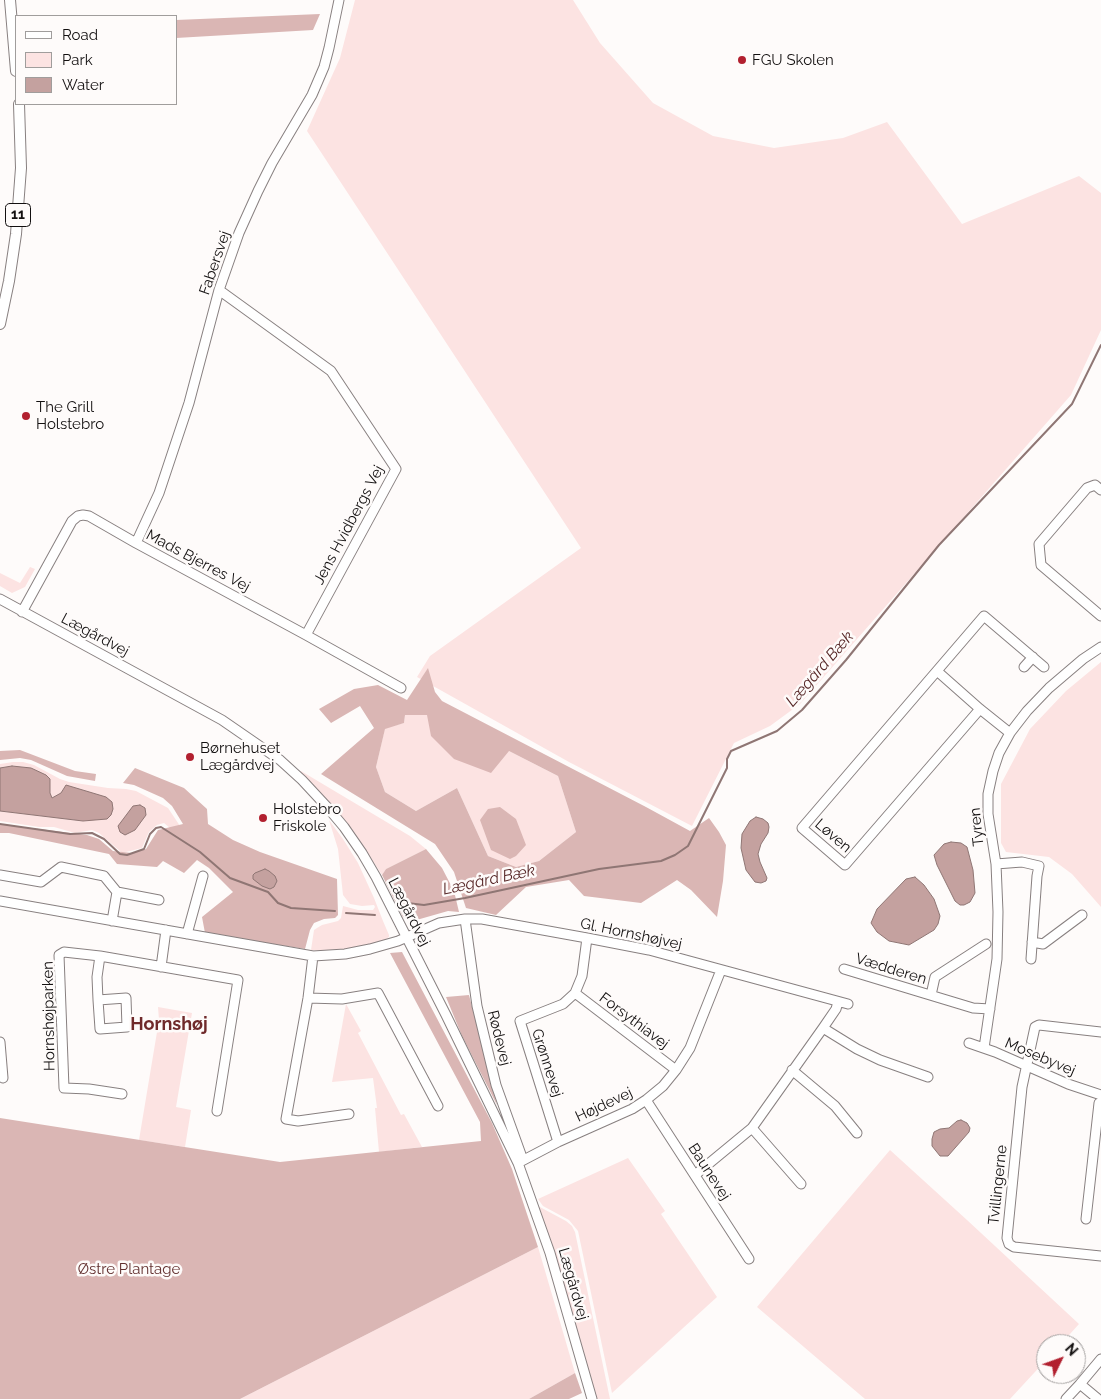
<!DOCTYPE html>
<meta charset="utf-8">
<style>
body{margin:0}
#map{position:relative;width:1101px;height:1399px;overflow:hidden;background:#fefbfa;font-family:Raleway,sans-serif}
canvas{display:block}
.legend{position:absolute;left:15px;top:15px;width:162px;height:90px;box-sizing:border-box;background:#fefbfa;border:1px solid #a09d9c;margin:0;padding:6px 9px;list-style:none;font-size:15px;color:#131010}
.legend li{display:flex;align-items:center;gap:10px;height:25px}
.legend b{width:25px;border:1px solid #a09d9c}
.north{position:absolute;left:1036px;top:1334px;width:50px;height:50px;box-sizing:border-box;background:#fefbfa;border:1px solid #a09d9c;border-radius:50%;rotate:48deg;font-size:14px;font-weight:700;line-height:20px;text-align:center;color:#131010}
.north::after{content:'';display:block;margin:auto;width:18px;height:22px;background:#b2202f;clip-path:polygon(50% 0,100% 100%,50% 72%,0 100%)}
</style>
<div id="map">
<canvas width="1101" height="1399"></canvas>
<ul class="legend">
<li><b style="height:6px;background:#fff"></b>Road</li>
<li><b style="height:14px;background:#fce3e2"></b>Park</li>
<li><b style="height:14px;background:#c4a19f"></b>Water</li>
</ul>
<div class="north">N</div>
</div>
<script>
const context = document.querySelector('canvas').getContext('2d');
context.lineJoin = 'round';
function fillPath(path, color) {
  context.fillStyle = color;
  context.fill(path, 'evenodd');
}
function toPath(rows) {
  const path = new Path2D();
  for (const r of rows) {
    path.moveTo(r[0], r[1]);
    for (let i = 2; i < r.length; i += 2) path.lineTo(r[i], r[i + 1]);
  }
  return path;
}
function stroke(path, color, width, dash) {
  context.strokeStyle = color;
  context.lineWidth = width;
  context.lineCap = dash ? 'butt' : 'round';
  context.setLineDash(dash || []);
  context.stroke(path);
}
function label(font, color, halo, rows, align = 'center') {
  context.font = font + ' Raleway,sans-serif';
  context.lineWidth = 5;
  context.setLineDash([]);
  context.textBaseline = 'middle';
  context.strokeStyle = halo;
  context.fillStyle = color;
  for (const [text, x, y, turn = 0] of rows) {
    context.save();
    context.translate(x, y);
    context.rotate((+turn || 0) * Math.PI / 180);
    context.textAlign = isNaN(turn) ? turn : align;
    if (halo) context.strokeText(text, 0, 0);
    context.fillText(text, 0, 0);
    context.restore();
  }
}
fillPath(toPath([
 [355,0,573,0,600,43,653,103,713,136,774,148,843,138,887,122,962,224,1079,176,1101,193,1101,330,1071,395,800,704,770,726,734,743,692,826,569,762,417,677,430,656,581,548,307,131,340,58],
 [30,567,35,569,25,587,12,593,0,586,0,573,20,583],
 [1101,662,1101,907,1072,874,1049,857,1006,852,1001,843,1001,784,1030,729,1066,691],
 [405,715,427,715,509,751,558,776,576,832,539,861,516,867,488,856,457,788,416,811,385,792,376,767,385,728,404,723],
 [13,762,23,762,34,765,60,779,69,782,108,788,126,789,136,791,168,808,180,826,170,828,164,823,157,825,149,832,142,848,126,852,121,852,99,833,92,830,75,833,54,827,39,827,0,821,0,811,83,821,61,793,54,798,51,797,50,793,50,780,12,766,0,768,0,764],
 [301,771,410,836,426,849,386,869,382,875,361,843,331,804,299,773],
 [329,820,343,839,358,863,374,898,383,921,389,935,389,937,382,942,348,949,321,951,311,950,314,930,317,928,322,925,338,921,341,918,343,906,358,910,373,910,375,907,374,905,362,906,350,904,343,895,338,849],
 [346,1004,361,1031,358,1033,401,1115,404,1114,422,1147,379,1152,375,1108,377,1108,373,1078,332,1082],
 [158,1007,192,1013,176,1107,191,1110,185,1147,139,1140,159,1020],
 [890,1150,967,1220,1079,1324,1061,1344,1046,1344,1046,1360,1010,1399,865,1399,757,1307],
 [628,1158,665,1211,661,1214,717,1297,612,1393,578,1231,569,1220,543,1206,538,1199],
 [538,1206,566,1221,572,1226,575,1232,610,1399,596,1399,551,1242],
 [538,1247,575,1373,529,1399,240,1399]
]), '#fce3e2');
fillPath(toPath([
 [320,14,313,30,176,38,176,20],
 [428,668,435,692,442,701,646,807,690,831,709,818,719,832,726,845,723,881,717,917,691,890,677,880,641,903,584,896,569,880,526,887,496,915,466,908,454,872,435,844,321,774,374,728,360,706,331,723,319,709,354,689,378,685,407,700],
 [405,715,427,715,431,736,454,759,491,773,509,751,558,776,576,832,539,861,516,867,488,856,457,788,416,811,385,792,376,767,385,729,404,723],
 [20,750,75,771,96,774,95,781,67,776,31,760,20,758,0,760,0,751],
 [135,768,184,788,207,809,208,824,233,840,260,852,337,879,338,915,335,918,324,919,314,923,310,930,305,949,205,933,202,917,233,892,209,868,197,860,184,873,163,861,157,867,117,864,109,854,9,833,0,833,0,824,87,835,99,839,113,851,132,853,146,849,158,830,183,824,172,806,163,798,134,785,123,783],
 [500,807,516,819,526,845,516,856,510,859,491,850,480,820,488,809],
 [426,849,442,868,454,891,459,912,448,911,413,921,403,917,382,875,386,869],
 [402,952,492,1123,512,1169,538,1247,240,1399,0,1399,0,1118,280,1162,481,1141,480,1122,390,953],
 [469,995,497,1105,462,1036,446,997],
 [575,1373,582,1393,569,1399,529,1399]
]), '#dab6b4');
const water = toPath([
 [12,766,31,768,46,775,50,779,50,793,52,798,61,793,66,785,106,797,112,802,113,809,111,815,107,819,83,821,0,811,0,768,12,766],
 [140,805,145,808,146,815,135,830,125,835,120,832,118,826,133,806,140,805],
 [756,817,763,819,768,823,769,827,768,833,761,844,758,854,760,862,767,878,766,881,761,883,755,882,746,870,741,848,742,834,750,821,756,817],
 [951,842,961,843,967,847,973,870,975,893,970,902,964,905,960,905,955,901,937,865,934,855,944,844,951,842],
 [265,869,269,871,275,876,277,881,274,887,270,889,262,886,253,879,253,875,255,873,265,869],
 [915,877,924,885,934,899,940,916,938,924,934,930,909,945,889,941,877,932,871,923,877,909,906,879,915,877],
 [961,1120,967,1123,970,1128,969,1132,948,1156,940,1156,932,1146,932,1139,934,1132,940,1129,949,1128,957,1121,961,1120]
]);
fillPath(water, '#c4a19f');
stroke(water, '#8f7674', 1);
stroke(toPath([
 [0,824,70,834,92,833,104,839,120,854,127,855,144,849,150,834,156,828,161,827,200,852,230,878,268,892,278,903,291,908,335,911],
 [407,903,424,905,465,898,599,869,661,861,675,855,688,846,727,768,727,759,731,751,777,731,802,710,846,660,939,545,1072,404,1101,345],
 [346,913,375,915]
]), '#8f7674', 2);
const minor = toPath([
 [219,290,331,371,396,469,306,635],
 [1101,490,1095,485,1087,488,1039,544,1041,565,1101,616],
 [136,543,159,493,189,403,219,290,239,233,258,191,272,163,312,95,324,67,329,48,339,0],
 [0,599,222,720,280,760,302,780,328,808,344,827,362,853,376,877,446,1015,518,1163,550,1253,592,1399],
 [22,612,72,521,78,516,83,515,89,516,136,543,306,635,401,688],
 [1024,667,1033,657],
 [937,671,980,709,1010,733],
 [980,709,845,865,802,828,984,616,1044,667],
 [996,864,1022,862,1039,866,1037,876,1031,959],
 [0,875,41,882,61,867,104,876,117,892,159,900],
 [0,901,313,956,345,954,370,949,398,941,439,923,465,919,482,919,587,938,649,950,848,1004],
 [465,919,477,1006,496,1085,523,1160],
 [112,921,117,892],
 [187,934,203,876],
 [1032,942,1043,944,1082,915],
 [313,956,308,998,286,1119,298,1121,349,1114],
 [161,967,166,930],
 [844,969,973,1008,990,1009],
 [575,993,676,1070],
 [931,995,935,977,986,944],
 [308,998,342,999,378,993,438,1106],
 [98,1000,126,998,127,1027,100,1029,98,1000,97,977,100,956],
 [823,1028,857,1049,880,1060,928,1077],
 [1101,1032,1039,1025,1035,1027,1022,1087,1007,1238,1009,1244,1014,1247,1101,1256],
 [0,1042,3,1078],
 [969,1043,995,1052,1068,1084,1101,1095],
 [984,1048,997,959,998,912,996,864,988,814,988,794,993,771,999,753,1010,733,1027,711,1049,688,1083,659,1101,647],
 [792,1070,835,1106,857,1133],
 [122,1094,89,1089,64,1088,59,955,64,952,100,956,238,980,217,1111],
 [646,1100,749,1259],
 [752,1128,801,1184],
 [558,1142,520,1021,563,1004,575,993,582,976,587,938],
 [518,1163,558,1142,632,1109,646,1100,663,1086,676,1070,690,1048,721,970],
 [695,1175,752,1128,823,1028,836,1009,838,1002],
 [1086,1219,1099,1103],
 [1066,1399,1080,1384],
 [1098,1399,1080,1384,1101,1359]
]);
const major = toPath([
 [10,0,16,71],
 [0,324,9,281,16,234,21,168,19,104]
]);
stroke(minor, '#888080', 11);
stroke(major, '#888080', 12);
stroke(minor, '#fff', 9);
stroke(major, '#fff', 10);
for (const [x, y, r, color] of [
 [742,60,5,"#b2202f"],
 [26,416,5,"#b2202f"],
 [190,757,5,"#b2202f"],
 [263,818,5,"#b2202f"]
]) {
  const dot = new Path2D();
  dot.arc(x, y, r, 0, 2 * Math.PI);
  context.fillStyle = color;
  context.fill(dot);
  stroke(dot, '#fefbfa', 2);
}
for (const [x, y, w] of [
 [18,215,25]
]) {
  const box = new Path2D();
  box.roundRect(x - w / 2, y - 11.5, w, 23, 4);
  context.fillStyle = '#fefbfa';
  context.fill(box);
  stroke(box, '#131010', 1);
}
label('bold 14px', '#131010', null, [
 ["11",18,215]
]);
label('15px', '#131010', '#fefbfa', [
 ["FGU Skolen",752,60],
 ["The Grill",36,407],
 ["Holstebro",36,424],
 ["Børnehuset",200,748],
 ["Lægårdvej",200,765],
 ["Holstebro",273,809],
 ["Friskole",273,826]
], 'left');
label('15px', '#131010', '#fefbfa', [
 ["Fabersvej",215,263,-71],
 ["Jens Hvidbergs Vej",349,525,-62],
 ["Mads Bjerres Vej",198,561,28],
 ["Lægårdvej",95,635,28],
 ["Tyren",977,827,-96],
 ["Løven",833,836,41],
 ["Lægårdvej",409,912,63],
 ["Gl. Hornshøjvej",631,934,12],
 ["Vædderen",891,969,17],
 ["Hornshøjparken",49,1016,-91],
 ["Forsythiavej",634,1021,37],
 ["Rødevej",499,1038,76],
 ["Mosebyvej",1040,1057,23],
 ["Grønnevej",547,1063,72],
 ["Højdevej",604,1105,-25],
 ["Baunevej",709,1172,57],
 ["Tvillingerne",998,1185,-84],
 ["Lægårdvej",573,1284,74]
]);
label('15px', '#62302f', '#fefbfa', [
 ["Østre Plantage",129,1269]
]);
label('italic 16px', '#562626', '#fefbfa', [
 ["Lægård Bæk",820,669,-49],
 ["Lægård Bæk",489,880,-12]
]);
label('bold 18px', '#6f292a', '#fefbfa', [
 ["Hornshøj",169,1025]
]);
</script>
